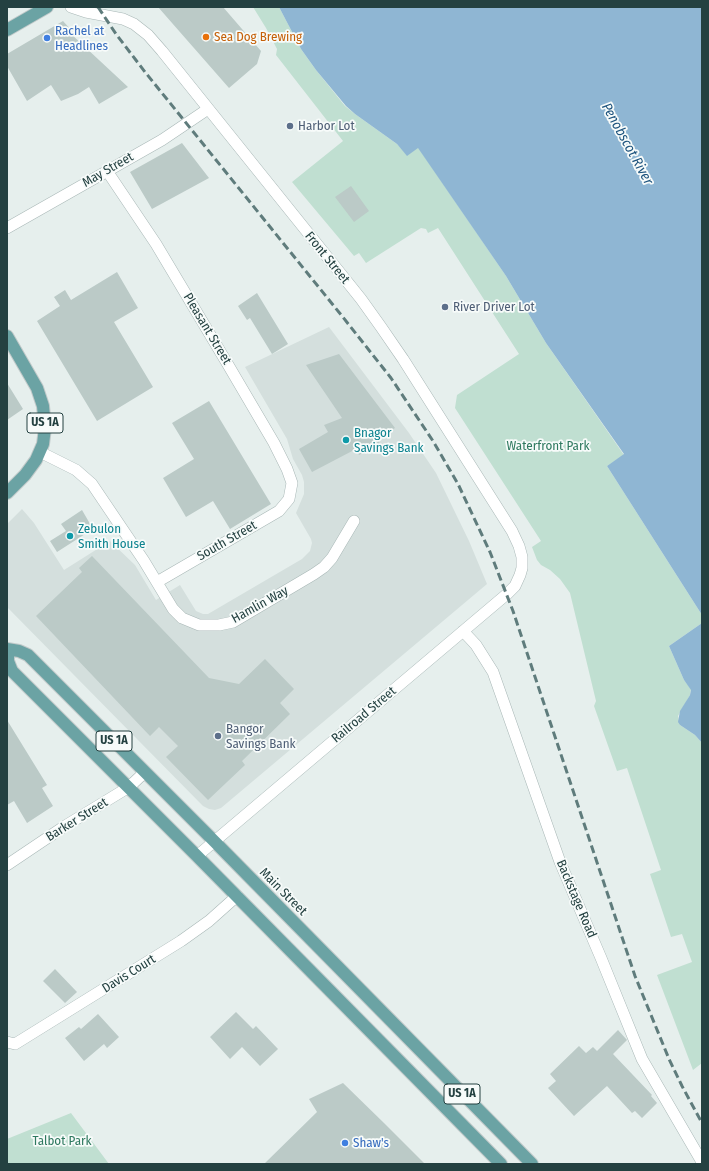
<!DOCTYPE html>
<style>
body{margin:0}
#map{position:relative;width:709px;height:1171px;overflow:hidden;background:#e6efed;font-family:"Fira Sans Condensed",sans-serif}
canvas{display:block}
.frame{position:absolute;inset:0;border:8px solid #244141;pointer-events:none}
</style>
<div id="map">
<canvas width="709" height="1171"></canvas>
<div class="frame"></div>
</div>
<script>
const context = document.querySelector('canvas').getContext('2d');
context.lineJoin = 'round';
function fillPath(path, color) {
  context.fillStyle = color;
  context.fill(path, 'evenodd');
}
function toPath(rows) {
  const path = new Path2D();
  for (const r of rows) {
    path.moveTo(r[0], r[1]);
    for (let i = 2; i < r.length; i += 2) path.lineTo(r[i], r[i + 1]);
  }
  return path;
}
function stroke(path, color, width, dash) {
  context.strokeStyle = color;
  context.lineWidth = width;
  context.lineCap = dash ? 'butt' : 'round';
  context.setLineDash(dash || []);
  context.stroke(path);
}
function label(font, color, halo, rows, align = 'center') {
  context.font = font + ' "Fira Sans Condensed",sans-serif';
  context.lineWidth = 3.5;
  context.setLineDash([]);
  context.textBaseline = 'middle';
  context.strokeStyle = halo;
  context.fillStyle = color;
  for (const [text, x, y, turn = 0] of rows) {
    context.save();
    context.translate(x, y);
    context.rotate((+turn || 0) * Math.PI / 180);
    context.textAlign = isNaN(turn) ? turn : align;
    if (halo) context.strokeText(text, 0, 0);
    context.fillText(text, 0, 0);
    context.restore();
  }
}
fillPath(toPath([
 [329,327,409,433,436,473,469,541,487,584,221,808,215,810,209,809,203,806,7,607,7,524,22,509,34,523,64,570,110,541,135,565,156,600,180,585,196,611,203,614,208,614,302,559,310,551,312,543,311,539,296,513,304,494,304,482,302,475,293,459,287,439,245,367]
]), '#d4dfdd');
fillPath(toPath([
 [253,7,279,7,301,49,316,70,345,106,355,114,397,144,407,155,418,147,506,276,546,343,624,455,607,466,702,615,702,623,669,646,684,680,691,689,690,695,678,716,680,725,695,735,702,743,702,1063,693,1070,657,975,692,962,682,934,671,937,650,874,661,870,627,768,617,771,594,706,596,701,570,593,560,579,550,570,541,565,537,560,532,547,541,541,455,408,457,395,519,354,438,228,428,233,426,229,421,228,366,263,359,253,354,256,292,182,343,141,276,55,277,49,266,28],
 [71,1113,109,1164,7,1164,7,1139]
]), '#c0dfd1');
fillPath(toPath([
 [279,7,702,7,702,615,607,466,624,454,546,343,506,276,418,148,407,156,397,144,355,114,346,106,316,70,301,49],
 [702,623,702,743,695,735,680,725,678,722,680,711,690,695,691,690,684,680,669,646]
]), '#8fb6d3');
fillPath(toPath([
 [158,7,223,7,261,51,257,64,229,88],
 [63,21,72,31,70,33,128,87,99,104,89,87,78,94,61,101,51,85,27,101,7,66,7,54],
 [182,143,209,178,152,209,130,172],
 [351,186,369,211,354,222,335,197],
 [117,272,138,308,114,322,153,387,97,421,37,321,60,306,54,297,65,290,71,300],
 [257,293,288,344,272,354,250,318,247,320,238,306],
 [339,354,395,428,377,437,380,444,359,455,356,449,312,472,299,449,328,432,324,425,342,418,306,365],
 [7,383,23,409,7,420],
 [209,401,271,504,230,529,213,501,186,517,163,478,194,459,172,423],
 [82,510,93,529,57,552,50,541,66,531,61,524],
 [92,556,209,678,239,684,265,659,294,689,280,703,290,714,242,761,245,765,208,800,166,757,178,746,159,727,150,736,36,616,82,572,79,568],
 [7,720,47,785,42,788,53,806,27,823,14,801,7,805],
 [55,969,77,992,65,1003,43,981],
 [236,1012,253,1029,256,1026,278,1049,260,1066,242,1047,230,1059,210,1037],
 [98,1014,119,1037,107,1048,104,1044,84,1061,65,1038,79,1027,81,1029],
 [618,1030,627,1040,613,1054,652,1095,651,1096,657,1103,642,1118,635,1111,632,1113,607,1086,574,1116,548,1088,556,1081,550,1074,579,1046,586,1053,593,1047,597,1051],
 [343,1083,384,1123,425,1164,264,1164,317,1112,309,1099]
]), '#bbcac7');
const minor = toPath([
 [71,7,86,12,123,19,134,24,148,35,162,51,361,299,381,327,403,359,512,531,519,546,522,557,522,568,520,575,515,586,507,594,197,856],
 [107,171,156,244,227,363,274,443,287,469,292,483,289,499,279,511,157,582],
 [7,228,162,140,208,109],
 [40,452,76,470,92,484,144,561,173,609,182,618,199,625,219,625,233,622,314,574,324,567,332,558,354,521],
 [463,631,476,645,493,672,560,862,601,958,642,1059,702,1162],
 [7,865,65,826,129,787,145,772],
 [7,1042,15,1044,181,941,209,921,237,896]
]);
const primary = toPath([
 [7,30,47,7],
 [7,336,37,388,43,406,45,428,43,444,36,460,25,475,7,493],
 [7,649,19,651,28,655,214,841,532,1164],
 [8,650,8,661,12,671,197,856,501,1164]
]);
stroke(minor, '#a8b7b6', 12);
stroke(primary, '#c2caca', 14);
stroke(minor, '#fff', 11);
stroke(primary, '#6ba3a4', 12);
stroke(toPath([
 [98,7,116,34,145,72,342,316,391,378,433,441,458,484,490,552,513,611,635,976,669,1059,682,1086,702,1123]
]), '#5f7c7c', 3, [8, 4]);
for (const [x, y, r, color] of [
 [206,37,4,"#e8710a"],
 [47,38,4,"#3f7fe0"],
 [290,126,4,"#5c6f8a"],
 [445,307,4,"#5c6f8a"],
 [346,440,4,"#0f9aa8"],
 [70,536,4,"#0f9aa8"],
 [218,736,4,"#5c6f8a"],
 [345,1143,4,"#3f7fe0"]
]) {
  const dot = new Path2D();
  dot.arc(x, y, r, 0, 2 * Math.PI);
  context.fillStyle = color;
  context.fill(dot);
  stroke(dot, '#f7fbfa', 1.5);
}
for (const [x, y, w] of [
 [45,423,36],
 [114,741,36],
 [462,1094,36]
]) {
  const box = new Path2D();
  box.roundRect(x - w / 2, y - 10, w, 20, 3);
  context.fillStyle = '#f7fbfa';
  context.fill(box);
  stroke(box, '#244141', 1);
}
label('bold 12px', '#244141', null, [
 ["US 1A",45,423],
 ["US 1A",114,741],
 ["US 1A",462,1094]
]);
label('13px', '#366cbe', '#f7fbfa', [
 ["Rachel at",55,31],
 ["Headlines",55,46],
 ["Shaw's",353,1143]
], 'left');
label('13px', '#c56008', '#f7fbfa', [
 ["Sea Dog Brewing",214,37]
], 'left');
label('13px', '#4e5e75', '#f7fbfa', [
 ["Harbor Lot",298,126],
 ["River Driver Lot",453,307],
 ["Bangor",226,729],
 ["Savings Bank",226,744]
], 'left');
label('13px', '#244141', '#f7fbfa', [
 ["May Street",108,170,-30],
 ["Front Street",327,258,51],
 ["Pleasant Street",207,329,59],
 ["South Street",227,541,-30],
 ["Hamlin Way",260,605,-29],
 ["Railroad Street",364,715,-40],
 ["Barker Street",77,820,-32],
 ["Main Street",283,892,45],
 ["Backstage Road",576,899,67],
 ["Davis Court",129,974,-32]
]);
label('13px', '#0d838f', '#f7fbfa', [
 ["Bnagor",354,433],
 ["Savings Bank",354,448],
 ["Zebulon",78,529],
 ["Smith House",78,544]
], 'left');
label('13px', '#2e795f', '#f7fbfa', [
 ["Waterfront Park",548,446],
 ["Talbot Park",62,1141]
]);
label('italic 14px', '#1e547e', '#f7fbfa', [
 ["Penobscot River",627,144,61]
]);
</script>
